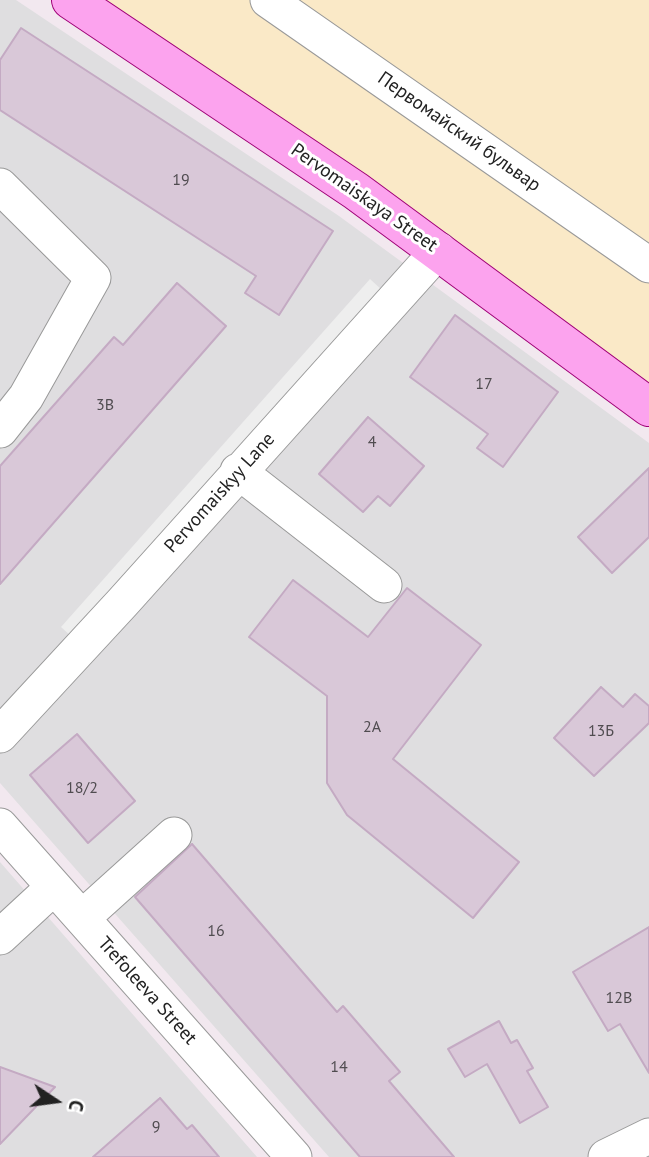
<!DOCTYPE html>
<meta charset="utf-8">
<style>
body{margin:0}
#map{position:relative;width:649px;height:1157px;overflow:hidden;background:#f2e8ef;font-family:"PT Sans",sans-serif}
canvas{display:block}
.north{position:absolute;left:21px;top:1066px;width:70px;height:70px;-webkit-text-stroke:5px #fff;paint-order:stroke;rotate:103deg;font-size:19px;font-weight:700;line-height:28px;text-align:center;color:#222}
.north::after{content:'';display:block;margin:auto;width:24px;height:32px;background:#222;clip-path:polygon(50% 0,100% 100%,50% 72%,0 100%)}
</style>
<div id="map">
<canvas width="649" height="1157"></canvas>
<div class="north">С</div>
</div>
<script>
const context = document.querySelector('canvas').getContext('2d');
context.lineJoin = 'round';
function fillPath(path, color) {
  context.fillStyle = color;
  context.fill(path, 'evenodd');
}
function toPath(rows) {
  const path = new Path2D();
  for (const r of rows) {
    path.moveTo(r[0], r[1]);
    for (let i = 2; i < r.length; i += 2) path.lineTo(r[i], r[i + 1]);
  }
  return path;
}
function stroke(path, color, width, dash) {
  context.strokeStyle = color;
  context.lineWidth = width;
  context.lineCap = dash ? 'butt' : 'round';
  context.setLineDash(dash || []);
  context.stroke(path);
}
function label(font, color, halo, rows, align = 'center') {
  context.font = font + ' "PT Sans",sans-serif';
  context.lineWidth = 6;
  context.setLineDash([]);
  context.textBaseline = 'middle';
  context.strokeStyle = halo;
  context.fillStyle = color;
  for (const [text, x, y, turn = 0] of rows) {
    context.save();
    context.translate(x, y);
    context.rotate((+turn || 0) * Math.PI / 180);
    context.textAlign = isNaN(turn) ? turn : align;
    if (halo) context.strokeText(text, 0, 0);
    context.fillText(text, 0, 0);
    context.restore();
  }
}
fillPath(toPath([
 [0,0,16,0,339,216,649,443,649,1157,329,1157,0,783],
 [0,862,257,1157,0,1157]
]), '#dfdee0');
fillPath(toPath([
 [80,0,649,0,649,394]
]), '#fae9c7');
fillPath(toPath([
 [370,279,382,290,73,638,61,627]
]), '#eee');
const building = toPath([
 [21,28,333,231,279,315,245,293,256,276,0,110,0,60,21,28],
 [177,283,226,326,0,584,0,466,114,337,123,345,177,283],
 [455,315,558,392,503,467,477,448,488,434,410,377,455,315],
 [368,417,424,466,390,506,378,496,363,512,319,474,368,417],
 [649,468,649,537,612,573,578,537,649,468],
 [293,580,368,637,407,588,481,645,393,759,519,862,473,918,347,815,327,783,327,696,249,637,293,580],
 [601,687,623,707,635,694,649,706,649,723,594,776,554,738,601,687],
 [77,734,135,801,88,843,30,775,77,734],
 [192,844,337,1012,343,1006,400,1072,389,1081,454,1157,360,1157,135,897,192,844],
 [649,927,649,1073,620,1024,608,1031,573,972,649,927],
 [499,1021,511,1043,517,1040,533,1068,527,1071,548,1107,520,1123,487,1064,465,1077,448,1049,499,1021],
 [0,1067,55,1087,0,1144,0,1067],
 [160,1098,187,1129,192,1125,219,1157,93,1157,160,1098]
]);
fillPath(building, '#d9c8d8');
stroke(building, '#c4aac3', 2);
const minor = toPath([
 [268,0,649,265],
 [0,186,93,278,26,397,0,430],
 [238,471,384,585],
 [0,735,123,602,439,250],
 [0,826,294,1157],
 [82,918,174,835],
 [0,937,54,887],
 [606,1157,649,1136]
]);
const major = toPath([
 [71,0,356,191,649,407]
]);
stroke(minor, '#999', 37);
stroke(major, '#9f0076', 40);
stroke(minor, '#fff', 35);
stroke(major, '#fca3ee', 38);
label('16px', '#504c50', null, [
 ["19",181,180],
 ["17",484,384],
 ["3В",105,405],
 ["4",372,442],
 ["2А",372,727],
 ["13Б",601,731],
 ["18/2",82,788],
 ["16",216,931],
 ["12В",619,998],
 ["14",339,1067],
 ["9",156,1127]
]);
label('19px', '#222', '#fff', [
 ["Первомайский бульвар",459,132,35],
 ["Pervomaiskaya Street",364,198,35],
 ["Pervomaiskyy Lane",220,493,-48],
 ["Trefoleeva Street",147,991,48]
]);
</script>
